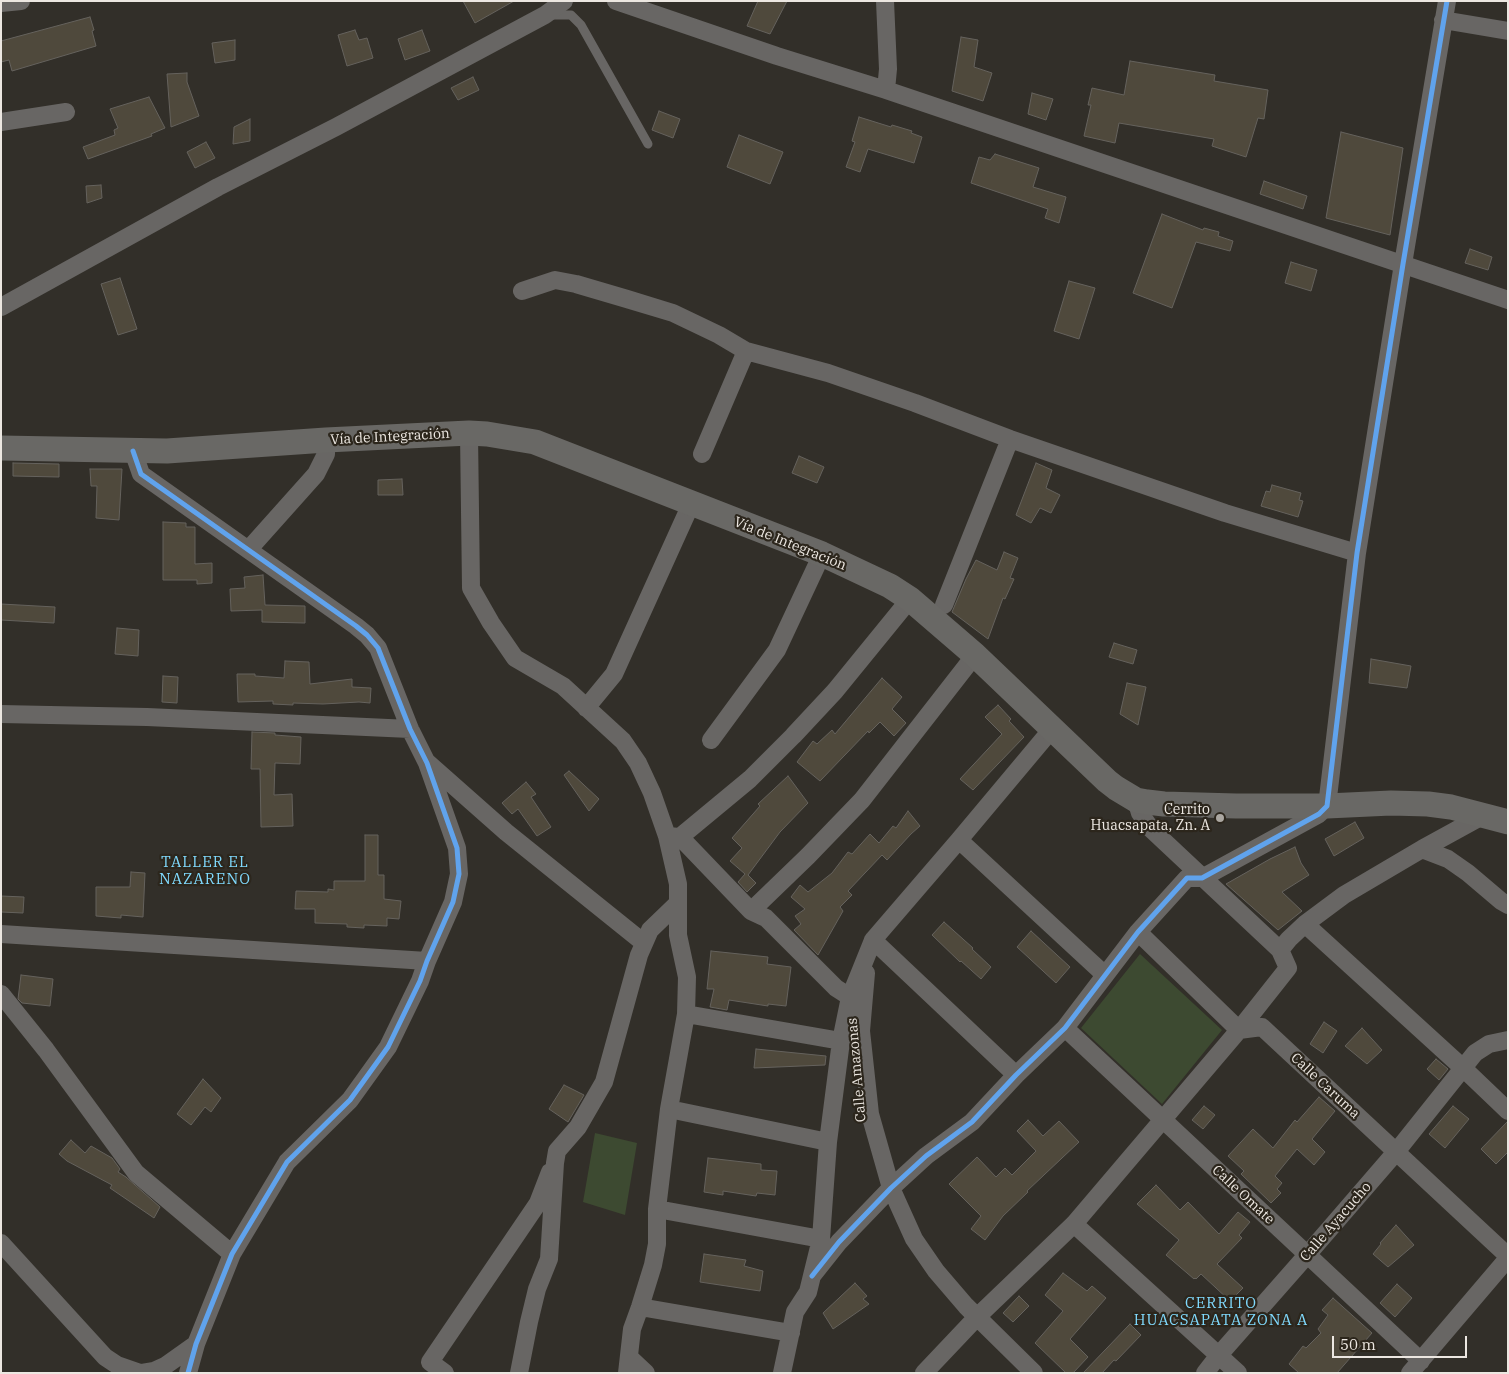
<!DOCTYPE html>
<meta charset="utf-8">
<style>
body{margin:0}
#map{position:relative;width:1509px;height:1374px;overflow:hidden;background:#322f29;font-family:"IBM Plex Serif",serif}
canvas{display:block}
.frame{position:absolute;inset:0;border:2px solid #ece7e1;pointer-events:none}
.scale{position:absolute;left:1332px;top:1336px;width:135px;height:22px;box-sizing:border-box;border:2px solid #ece7e1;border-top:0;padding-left:6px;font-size:15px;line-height:18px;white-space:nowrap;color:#ece7e1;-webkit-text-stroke:4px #2c261c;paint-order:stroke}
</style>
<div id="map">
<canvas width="1509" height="1374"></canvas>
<div class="frame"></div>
<div class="scale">50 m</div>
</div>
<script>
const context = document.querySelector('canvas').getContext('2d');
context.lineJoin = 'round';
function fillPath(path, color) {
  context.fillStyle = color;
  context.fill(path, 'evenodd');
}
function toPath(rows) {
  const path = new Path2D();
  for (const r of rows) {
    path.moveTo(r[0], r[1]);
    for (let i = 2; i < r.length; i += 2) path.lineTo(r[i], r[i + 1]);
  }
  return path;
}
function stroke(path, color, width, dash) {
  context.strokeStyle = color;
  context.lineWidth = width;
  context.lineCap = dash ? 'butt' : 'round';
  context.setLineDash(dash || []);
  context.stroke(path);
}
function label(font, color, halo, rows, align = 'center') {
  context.font = font + ' "IBM Plex Serif",serif';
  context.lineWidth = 4.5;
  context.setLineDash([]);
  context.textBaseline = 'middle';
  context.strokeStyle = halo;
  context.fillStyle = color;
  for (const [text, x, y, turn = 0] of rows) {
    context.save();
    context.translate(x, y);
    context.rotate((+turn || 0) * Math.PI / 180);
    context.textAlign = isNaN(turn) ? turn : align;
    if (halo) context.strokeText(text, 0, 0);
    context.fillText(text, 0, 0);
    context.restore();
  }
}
fillPath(toPath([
 [1140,954,1222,1030,1162,1104,1081,1028],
 [595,1133,637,1143,625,1215,583,1202]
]), '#3d4a31');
const building = toPath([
 [463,1,514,1,475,23,463,1],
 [758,1,787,1,770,34,747,26,758,1],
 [90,17,94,30,92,31,96,46,12,71,9,60,1,62,1,41,90,17],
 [355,30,359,40,367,38,373,58,347,66,338,35,355,30],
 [422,30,430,51,405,60,398,39,422,30],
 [961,37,978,40,974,67,992,73,983,101,952,91,961,37],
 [235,40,235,60,215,63,212,43,235,40],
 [1130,61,1215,75,1214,81,1268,90,1264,119,1258,118,1246,157,1212,146,1214,139,1119,123,1115,143,1084,136,1091,105,1088,105,1092,88,1124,95,1130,61],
 [187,73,187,82,199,116,171,127,167,74,187,73],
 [473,77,479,90,458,100,451,88,473,77],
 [1032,93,1053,99,1046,120,1028,114,1032,93],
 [149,97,165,128,151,134,152,136,88,159,83,147,115,135,114,130,118,128,110,109,149,97],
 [659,111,680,119,673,138,652,130,659,111],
 [859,117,891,127,892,125,912,131,911,133,922,137,914,163,868,149,860,172,846,167,855,142,852,141,859,117],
 [250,119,250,141,233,144,234,127,250,119],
 [1341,132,1403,148,1390,235,1326,218,1341,132],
 [739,135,783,152,770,184,727,167,739,135],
 [206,142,215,158,195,168,187,152,206,142],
 [995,154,1039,168,1033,187,1066,197,1059,223,1045,218,1048,209,971,183,979,157,990,160,995,154],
 [1264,181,1307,196,1303,209,1260,194,1264,181],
 [101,185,102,198,87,203,86,186,101,185],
 [1162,214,1203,230,1204,228,1219,232,1218,236,1233,241,1230,251,1196,242,1172,308,1133,293,1162,214],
 [1470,249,1492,257,1488,270,1465,263,1470,249],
 [1291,262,1317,270,1311,291,1285,283,1291,262],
 [120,278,137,329,118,335,101,284,120,278],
 [1069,281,1095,288,1079,339,1054,331,1069,281],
 [799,456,824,467,817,483,792,473,799,456],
 [13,463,59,464,59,477,13,476,13,463],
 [1036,463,1052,470,1046,488,1060,495,1051,513,1040,508,1031,523,1016,515,1036,463],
 [90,469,122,469,119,520,96,518,97,486,91,486,90,469],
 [402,479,403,495,378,495,378,480,402,479],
 [1272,485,1301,493,1299,500,1303,501,1298,517,1261,506,1266,491,1270,492,1272,485],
 [163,522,186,523,186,527,195,527,195,564,212,563,212,583,197,584,197,580,163,580,163,522],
 [1004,552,1018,558,1010,578,1014,579,1005,599,1003,598,988,639,952,612,966,579,976,560,997,570,1004,552],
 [263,575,265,605,305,606,305,623,262,622,262,610,231,611,230,589,245,588,244,577,263,575],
 [1,604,55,607,54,623,1,620,1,604],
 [117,628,139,630,138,656,115,654,117,628],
 [1114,643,1137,650,1133,664,1109,657,1114,643],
 [1371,659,1411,666,1407,688,1369,683,1371,659],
 [285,661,309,662,310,684,352,679,352,687,371,688,370,703,359,702,323,704,293,703,293,705,273,704,273,701,238,702,237,674,255,674,255,676,284,678,285,661],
 [163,676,178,677,177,703,162,702,163,676],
 [882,678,902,697,892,709,906,723,894,736,880,722,869,733,868,731,820,781,797,762,813,741,817,744,832,730,835,734,882,678],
 [1127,683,1146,687,1138,725,1120,714,1127,683],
 [998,705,1011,719,1009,721,1024,737,973,790,960,779,1002,734,985,717,998,705],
 [252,732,275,733,275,735,301,737,300,764,275,763,274,795,292,794,293,826,261,827,260,769,251,769,252,732],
 [569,771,599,799,589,811,564,775,569,771],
 [788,776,808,803,780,832,748,875,756,883,747,892,738,882,745,874,730,861,742,848,732,838,760,806,758,804,788,776],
 [526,782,536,794,531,797,551,827,537,836,518,809,512,814,502,803,526,782],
 [908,811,920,826,911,834,887,860,882,855,848,891,852,895,840,907,843,911,818,955,794,930,801,924,795,916,805,909,791,897,800,885,808,892,832,873,848,852,852,854,870,834,879,843,893,826,896,828,908,811],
 [1355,822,1364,838,1334,856,1325,839,1355,822],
 [365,835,378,835,378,875,384,875,384,899,401,901,399,919,387,918,387,926,364,925,364,928,347,927,347,924,315,923,315,909,295,909,296,891,328,892,328,889,334,890,334,881,365,881,365,835],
 [1295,847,1301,863,1309,875,1282,892,1302,911,1278,930,1226,884,1270,859,1295,847],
 [131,872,145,873,143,917,121,915,121,918,96,916,96,887,130,887,131,872],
 [1,896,24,897,23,913,1,912,1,896],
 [944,922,973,948,972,949,991,967,981,979,961,961,960,962,932,935,944,922],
 [1031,931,1070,967,1056,983,1017,947,1031,931],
 [711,951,768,957,767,964,791,967,786,1006,768,1004,768,1006,729,1000,727,1010,710,1007,714,989,707,989,711,951],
 [21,975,53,979,50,1006,22,1003,18,999,21,975],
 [1324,1022,1337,1031,1323,1053,1310,1044,1324,1022],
 [1362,1028,1382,1050,1367,1064,1345,1046,1362,1028],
 [756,1049,826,1056,825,1065,754,1068,756,1049],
 [1436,1059,1448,1069,1439,1080,1427,1069,1436,1059],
 [203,1079,221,1098,211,1112,205,1107,191,1125,177,1114,203,1079],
 [564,1085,584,1095,568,1122,549,1109,564,1085],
 [1319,1097,1335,1111,1312,1139,1325,1152,1314,1165,1297,1149,1275,1176,1282,1183,1277,1189,1281,1193,1271,1203,1241,1174,1244,1171,1228,1156,1253,1129,1273,1148,1295,1120,1297,1122,1319,1097],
 [1204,1106,1215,1115,1203,1129,1192,1120,1204,1106],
 [1453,1106,1469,1119,1445,1148,1429,1134,1453,1106],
 [1028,1120,1043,1136,1059,1121,1079,1142,1027,1191,1028,1192,1003,1216,985,1240,971,1229,981,1216,949,1184,977,1157,996,1177,1005,1168,1012,1175,1036,1151,1017,1131,1028,1120],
 [1508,1121,1508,1152,1496,1164,1481,1149,1508,1121],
 [71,1140,85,1153,91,1146,112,1158,120,1169,118,1172,126,1177,160,1207,154,1218,110,1188,112,1185,67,1161,59,1154,71,1140],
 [708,1158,761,1164,761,1170,777,1171,775,1195,757,1193,756,1196,723,1191,723,1195,704,1192,708,1158],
 [1156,1185,1180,1210,1188,1202,1219,1234,1238,1212,1250,1222,1239,1235,1242,1238,1217,1264,1243,1288,1230,1301,1201,1274,1196,1279,1195,1278,1194,1279,1166,1255,1179,1240,1137,1204,1156,1185],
 [1396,1225,1414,1245,1388,1267,1373,1254,1381,1244,1380,1243,1396,1225],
 [704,1254,746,1260,744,1266,763,1271,760,1291,700,1282,704,1254],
 [1063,1273,1087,1291,1092,1286,1106,1298,1070,1339,1088,1357,1073,1373,1066,1373,1035,1343,1063,1311,1045,1295,1063,1273],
 [855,1283,867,1296,863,1299,869,1304,833,1329,823,1313,855,1283],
 [1397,1284,1412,1298,1395,1317,1380,1303,1397,1284],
 [1019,1296,1029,1306,1013,1322,1003,1313,1019,1296],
 [1333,1298,1372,1333,1337,1373,1299,1373,1289,1364,1303,1346,1306,1348,1321,1333,1318,1329,1328,1315,1322,1310,1333,1298],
 [1130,1324,1141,1335,1116,1361,1114,1360,1102,1373,1083,1373,1130,1324]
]);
fillPath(building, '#4f493c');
stroke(building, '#65625d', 1);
stroke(toPath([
 [548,15,571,15,581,25,648,144]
]), '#686664', 9);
stroke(toPath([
 [616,1,777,56,886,90,1508,300],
 [885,1,888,69,886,90],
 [1,3,21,1],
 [1443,20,1508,31],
 [1,122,66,112],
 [522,291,555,280,576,284,627,299,673,313,719,335,746,351,828,373,915,403,1010,439,1225,513,1357,553],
 [1,307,218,187,336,127,545,15,564,1],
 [469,433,471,588,491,623,515,658,563,686,623,741,638,763,652,793,667,836,680,837,751,911,766,918,836,988,850,997],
 [133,451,141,474,356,626,367,635,378,648,410,729,427,763,457,848,459,874,453,902,427,961,420,981,388,1047,350,1100,287,1162,232,1254,196,1344,188,1373],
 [702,454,746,351],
 [249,549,316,474,326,454,326,440],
 [944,605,1010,439],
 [586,708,614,674,691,504],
 [1,714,147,717,410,729],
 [711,740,777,650,822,554],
 [428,763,506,832,644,943],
 [1136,800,1140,813,1151,829,1280,950],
 [680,837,750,779,793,736,835,691,910,599],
 [959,840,1105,975],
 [1422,849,1448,859,1468,873,1501,901,1508,905],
 [751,911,808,856,862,800,975,655],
 [1305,924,1463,1068,1508,1111],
 [1138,932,1239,1030,1262,1027,1508,1256],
 [1,934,427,961],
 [873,940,1016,1075],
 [866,973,861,1031,870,1114,891,1188,914,1239,936,1271,966,1306,1034,1373],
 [1,994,46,1050,136,1173,232,1254],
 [686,1014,841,1041],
 [1065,1028,1421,1361],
 [669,1109,828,1142],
 [657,1209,821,1239],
 [1074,1224,1238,1373],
 [1,1243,105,1357,117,1365,140,1373],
 [812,1276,839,1242,891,1188,926,1156,972,1122,1016,1075,1065,1028,1138,932,1187,878,1202,878,1319,814,1327,806,1357,553,1403,264,1447,1],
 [640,1307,791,1333],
 [630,1358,646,1373],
 [142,1373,154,1371,165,1366,196,1344],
 [445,1373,430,1362,538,1203,550,1172],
 [519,1373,529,1322,537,1289,549,1259,555,1163,557,1151,578,1127,604,1082,639,955,650,930,677,904],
 [627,1373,632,1329,640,1307,653,1265,657,1244,657,1209,669,1109,686,1014,687,977,678,935,678,884,667,836],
 [782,1373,795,1312,808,1292,821,1239,828,1142,841,1041,850,997,873,940,959,840,1052,729],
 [924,1373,977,1317,1074,1224,1239,1030,1288,968,1280,950,1289,939,1305,924,1344,895,1422,849,1484,815],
 [1205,1373,1219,1355,1307,1255,1396,1152,1475,1053,1489,1044,1508,1040],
 [1410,1373,1508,1258]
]), '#686664', 18);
stroke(toPath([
 [1,448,167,451,326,440,469,433,487,434,535,442,822,554,890,586,910,599,975,655,1107,781,1116,788,1136,800,1147,802,1164,804,1236,806,1327,806,1391,803,1428,804,1451,807,1508,822]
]), '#696865', 25);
stroke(toPath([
 [133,451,141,474,356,626,367,635,378,648,410,729,427,763,457,848,459,874,453,902,427,961,420,981,388,1047,350,1100,287,1162,232,1254,196,1344,188,1373],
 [812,1276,839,1242,891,1188,926,1156,972,1122,1016,1075,1065,1028,1138,932,1187,878,1202,878,1319,814,1327,806,1357,553,1403,264,1447,1]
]), '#60a3ed', 5);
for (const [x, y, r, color] of [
 [1220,818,5,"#aba7a1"]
]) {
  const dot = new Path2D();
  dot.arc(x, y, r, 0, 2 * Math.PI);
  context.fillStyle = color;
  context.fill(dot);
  stroke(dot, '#2c261c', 2);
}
label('14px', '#ece7e1', '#2c261c', [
 ["Vía de Integración",390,437,-3],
 ["Vía de Integración",790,544,22],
 ["Calle Amazonas",857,1070,-95],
 ["Calle Caruma",1325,1086,43],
 ["Calle Omate",1243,1195,43],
 ["Calle Ayacucho",1336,1222,-49]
]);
label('14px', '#ece7e1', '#2c261c', [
 ["Cerrito",1210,810],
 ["Huacsapata, Zn. A",1210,826]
], 'right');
context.letterSpacing = '1px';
label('15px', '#80dafe', '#2c261c', [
 ["TALLER EL",205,863],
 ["NAZARENO",205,880],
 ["CERRITO",1221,1304],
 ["HUACSAPATA ZONA A",1221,1321]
]);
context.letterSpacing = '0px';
</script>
